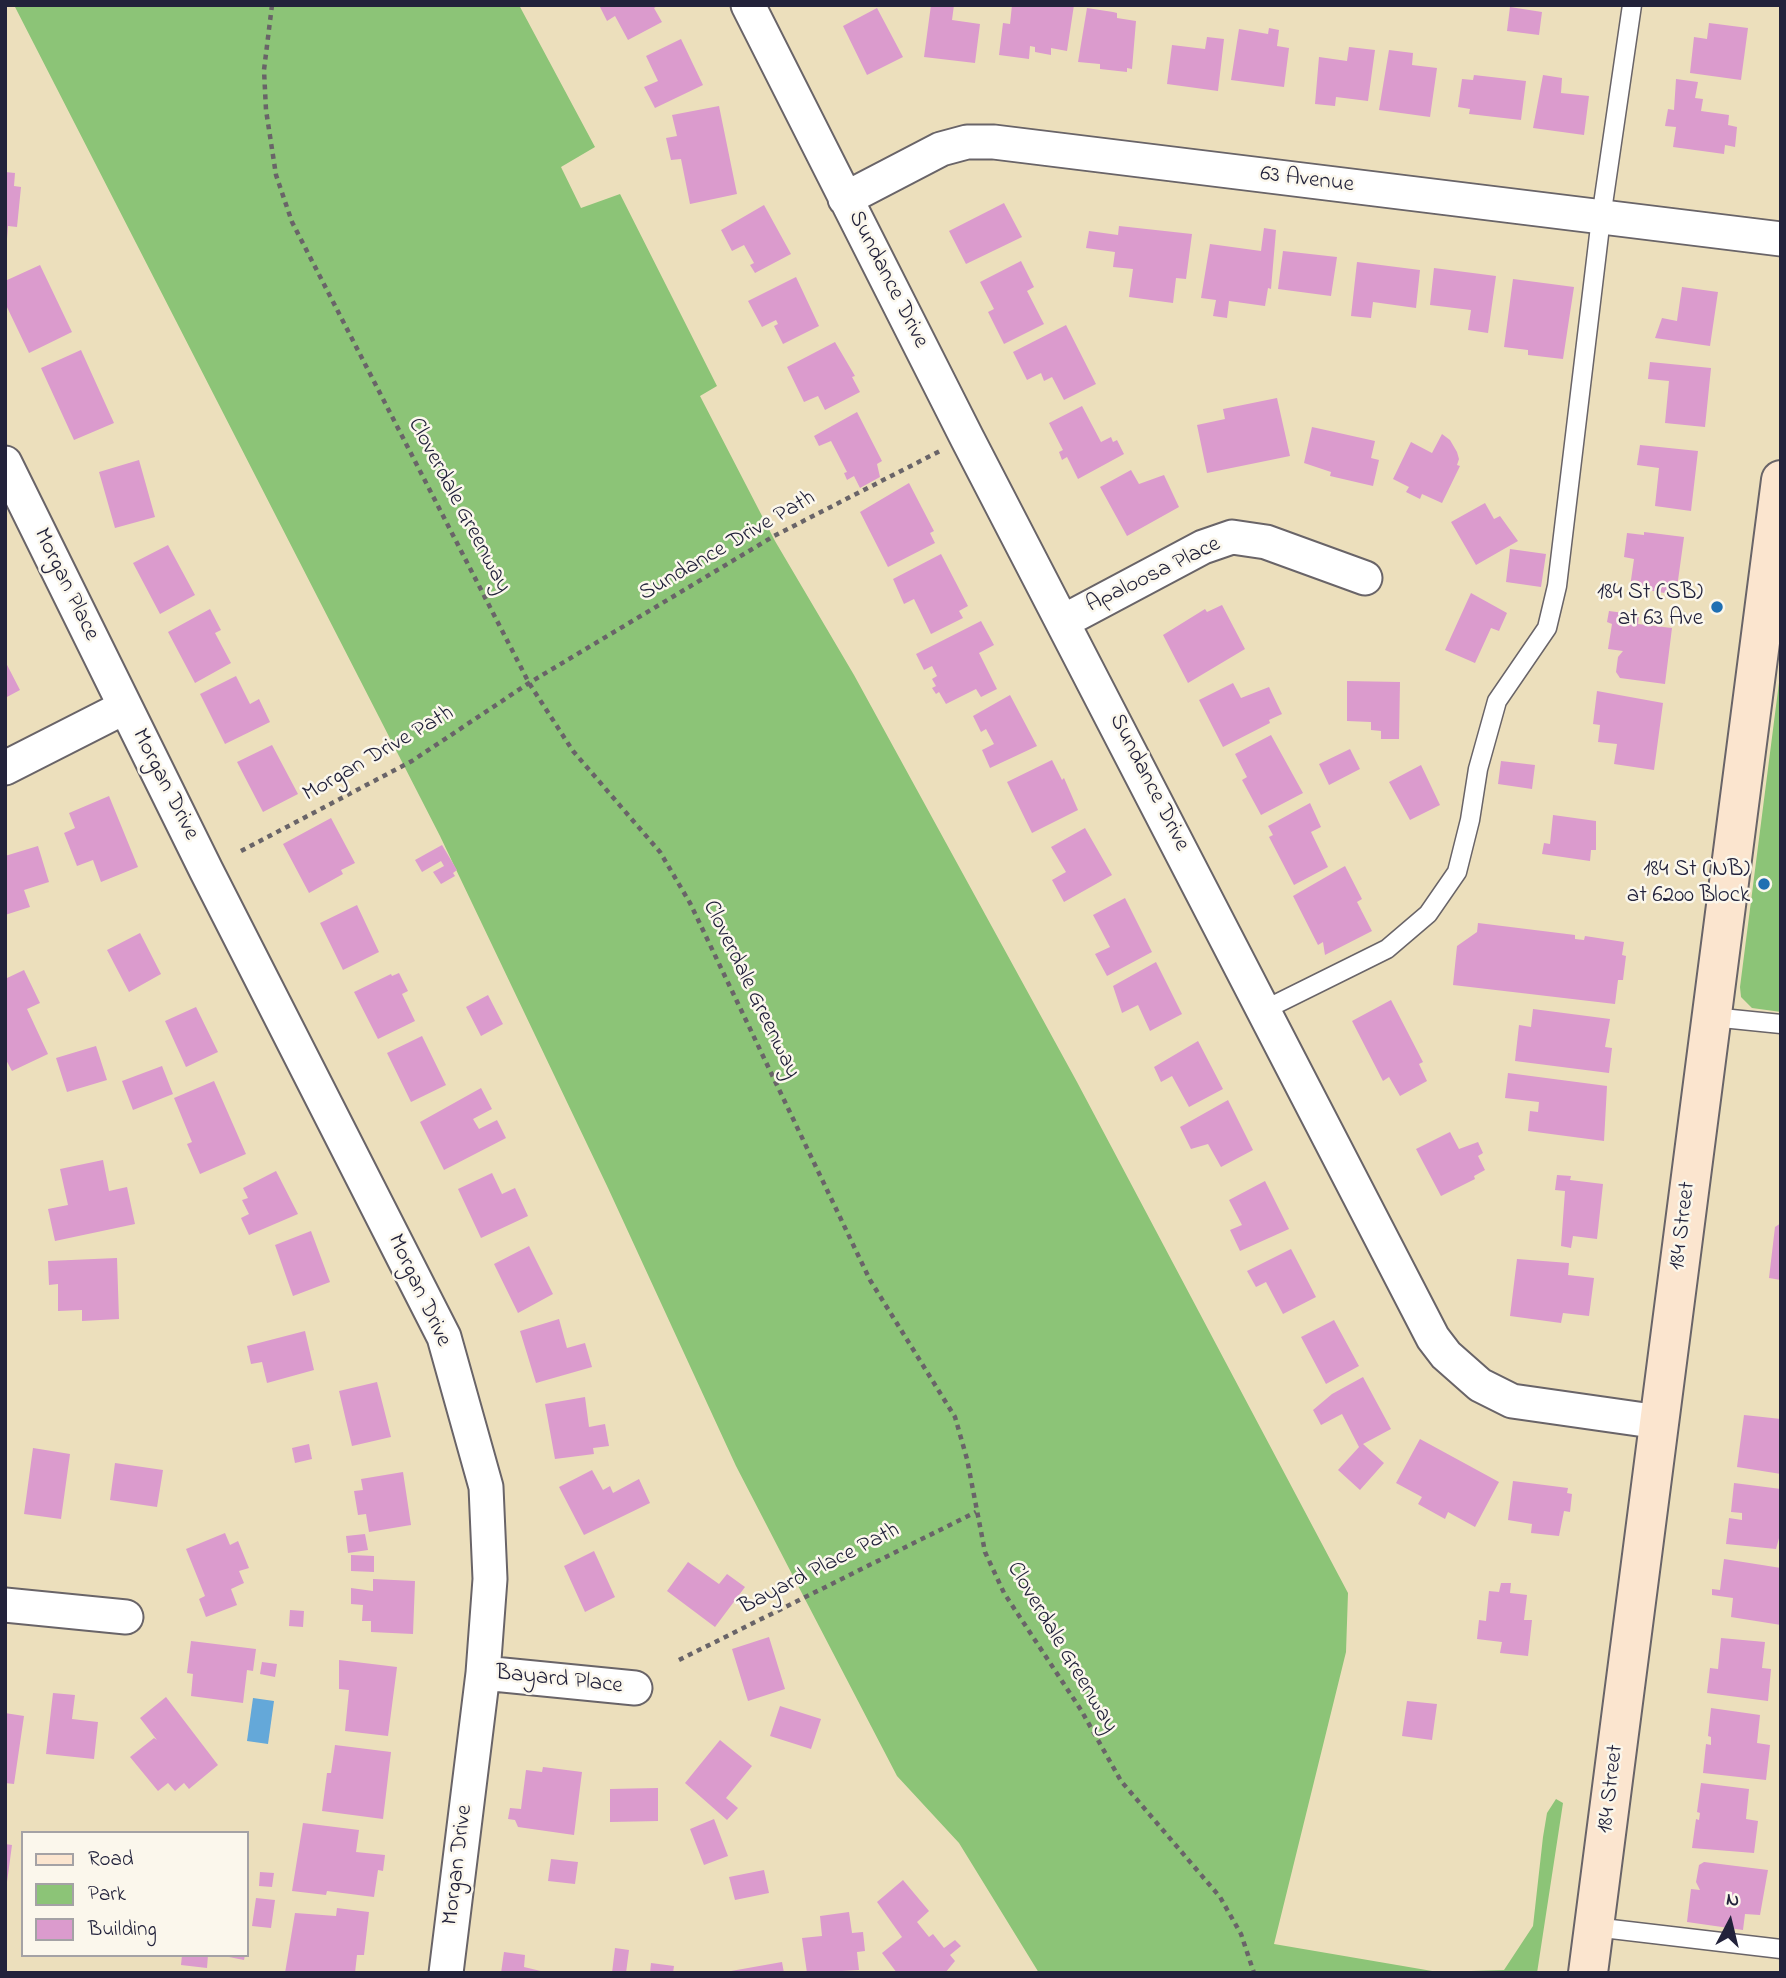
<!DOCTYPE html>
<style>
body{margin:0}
#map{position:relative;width:1786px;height:1978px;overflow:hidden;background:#ecdfbc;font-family:"Indie Flower",sans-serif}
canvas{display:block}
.frame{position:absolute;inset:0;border:7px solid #22223b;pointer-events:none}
.legend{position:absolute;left:21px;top:1831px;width:228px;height:126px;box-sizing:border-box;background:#fbf7ec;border:2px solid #a4a2a5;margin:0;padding:9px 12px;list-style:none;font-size:21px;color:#22223b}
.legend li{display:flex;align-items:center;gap:14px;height:35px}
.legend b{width:35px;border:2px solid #a4a2a5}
.north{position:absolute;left:1695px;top:1887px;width:70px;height:70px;-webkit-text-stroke:5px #fbf7ec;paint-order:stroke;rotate:7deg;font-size:19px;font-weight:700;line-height:28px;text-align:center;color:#22223b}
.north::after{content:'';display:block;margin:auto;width:24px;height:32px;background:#22223b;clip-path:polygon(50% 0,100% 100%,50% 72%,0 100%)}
</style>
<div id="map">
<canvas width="1786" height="1978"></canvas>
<div class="frame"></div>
<ul class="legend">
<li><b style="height:9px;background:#fbe5cf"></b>Road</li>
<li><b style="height:19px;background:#8cc477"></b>Park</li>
<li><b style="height:19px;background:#db9bcd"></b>Building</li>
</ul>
<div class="north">N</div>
</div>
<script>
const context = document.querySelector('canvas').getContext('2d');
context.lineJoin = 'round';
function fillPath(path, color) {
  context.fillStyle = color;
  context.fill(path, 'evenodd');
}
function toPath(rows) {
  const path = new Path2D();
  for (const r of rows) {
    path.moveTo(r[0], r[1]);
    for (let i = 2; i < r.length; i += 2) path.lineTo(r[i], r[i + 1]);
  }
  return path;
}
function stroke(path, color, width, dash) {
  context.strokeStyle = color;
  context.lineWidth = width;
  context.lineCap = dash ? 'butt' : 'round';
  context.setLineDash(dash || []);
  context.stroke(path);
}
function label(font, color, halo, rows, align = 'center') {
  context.font = font + ' "Indie Flower",sans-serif';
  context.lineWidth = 5;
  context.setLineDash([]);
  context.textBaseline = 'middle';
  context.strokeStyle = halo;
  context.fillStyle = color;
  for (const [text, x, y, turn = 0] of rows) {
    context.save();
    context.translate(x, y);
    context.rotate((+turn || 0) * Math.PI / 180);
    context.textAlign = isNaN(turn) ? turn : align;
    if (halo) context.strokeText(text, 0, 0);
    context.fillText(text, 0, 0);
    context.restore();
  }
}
fillPath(toPath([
 [14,5,519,5,595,147,561,167,581,208,620,194,717,386,700,396,775,541,854,675,1077,1082,1348,1593,1346,1652,1274,1944,1438,1972,1504,1970,1533,1926,1543,1837,1547,1813,1556,1799,1563,1803,1537,1973,1039,1973,959,1843,897,1776,794,1578,736,1466,608,1188,440,836],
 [1781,667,1781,1012,1752,1008,1741,997,1740,987]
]), '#8cc477');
fillPath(toPath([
 [253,1698,274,1701,268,1744,247,1741]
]), '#64a8d9');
fillPath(toPath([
 [599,5,659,5,654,8,662,22,628,40,615,16,607,21],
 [931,5,954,5,952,20,980,24,975,63,924,57],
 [1012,5,1074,5,1067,51,1051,48,1051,55,1035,52,1035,47,1030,46,1029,59,999,55,1003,23,1010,24],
 [1510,7,1542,12,1539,35,1507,31],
 [877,8,903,57,867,75,843,26],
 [1087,8,1113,12,1117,13,1117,18,1136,21,1132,69,1127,68,1127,72,1100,69,1100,64,1078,62],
 [1709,23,1748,28,1741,80,1690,73,1694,37,1707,39],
 [1269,28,1279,30,1277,46,1289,48,1284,87,1231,80,1239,29,1268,34],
 [1207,37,1224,39,1218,91,1167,84,1172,45,1205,49],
 [681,39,703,85,655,108,644,87,658,81,646,56],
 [1349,47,1375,50,1368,101,1336,97,1335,106,1315,104,1319,57,1347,61],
 [1389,50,1413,53,1412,65,1437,68,1430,117,1379,110],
 [1474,75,1526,81,1521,120,1469,114,1470,109,1458,107,1462,79,1473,80],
 [1543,75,1562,78,1561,93,1589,96,1584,135,1533,128],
 [1676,79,1698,82,1695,98,1703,99,1701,111,1729,115,1728,125,1737,127,1735,147,1725,145,1724,154,1673,147,1676,127,1665,126,1668,109,1674,110],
 [719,106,737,194,690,204,681,159,671,160,666,138,677,136,672,115],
 [5,172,15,173,14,186,21,187,17,227,8,226,7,239],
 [1004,203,1022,237,966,264,949,231],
 [764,205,791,254,755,273,750,265,754,263,744,245,732,251,721,230],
 [1119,226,1192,234,1186,279,1176,278,1173,303,1129,297,1133,269,1113,267,1115,252,1086,248,1089,231,1118,235],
 [1264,228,1276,230,1271,289,1268,288,1265,306,1229,301,1227,318,1213,316,1216,300,1201,298,1210,244,1261,251],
 [1283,251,1337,257,1331,296,1278,289],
 [1021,261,1034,287,1027,291,1044,324,1004,344,988,312,994,309,980,282],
 [1357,262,1420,270,1416,308,1373,302,1371,318,1351,316],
 [40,265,72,332,29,353,5,303,5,281],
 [1434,268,1496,276,1488,333,1468,330,1471,310,1430,305],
 [796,277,819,326,783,344,774,326,778,324,776,320,762,327,748,301],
 [1513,279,1574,287,1563,359,1528,355,1528,350,1504,347],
 [1682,287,1718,292,1710,346,1655,338,1662,318,1677,321],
 [1066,325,1096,384,1064,400,1052,377,1044,381,1041,373,1027,380,1013,352],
 [835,342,855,376,852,377,860,392,825,410,818,396,804,402,787,367],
 [81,350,114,423,74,440,41,368],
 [1650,362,1711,368,1705,427,1665,423,1669,381,1648,379],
 [1277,398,1290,456,1207,473,1197,425,1225,419,1223,409],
 [1082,406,1101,442,1111,437,1113,442,1117,440,1124,454,1078,479,1067,457,1062,460,1059,452,1063,450,1049,423],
 [857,412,882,461,877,464,880,477,860,488,854,476,847,480,844,473,847,472,831,441,819,446,814,436],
 [1312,427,1375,441,1371,458,1379,460,1373,486,1330,476,1331,472,1304,463],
 [1442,434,1450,440,1457,452,1459,459,1457,465,1460,466,1442,503,1422,494,1420,499,1406,492,1409,487,1393,479,1411,442,1432,453],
 [1640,445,1698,451,1691,511,1655,506,1659,468,1637,465],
 [139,460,155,517,115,528,99,472],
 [1131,470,1139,484,1164,475,1179,507,1127,536,1100,487],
 [909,483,934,531,930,533,935,543,888,567,860,512],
 [1485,503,1494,519,1500,516,1518,541,1476,565,1451,522],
 [1644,532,1684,537,1676,595,1630,587,1634,559,1624,557,1627,533,1644,535],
 [168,545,195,595,160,614,133,563],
 [1510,549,1546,554,1541,587,1506,582],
 [941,554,968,606,959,611,963,618,931,634,914,599,904,604,893,579],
 [1471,593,1507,613,1499,631,1491,628,1475,663,1445,650],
 [1222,605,1245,649,1188,683,1163,635,1205,609,1207,612],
 [210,609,221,630,215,633,231,663,195,683,168,632],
 [1609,611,1639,615,1638,624,1672,628,1665,684,1620,678,1616,672,1618,657,1623,651,1608,649,1612,624,1607,622],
 [981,621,994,645,979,653,997,689,981,697,976,689,946,704,939,692,936,694,932,688,936,686,932,679,937,676,932,666,924,670,916,654],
 [5,661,20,690,5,698],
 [236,676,250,704,259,699,270,722,225,744,200,694],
 [1347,681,1400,682,1399,739,1381,739,1381,731,1371,730,1371,722,1347,721],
 [1233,683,1241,698,1269,687,1282,714,1269,720,1270,723,1223,747,1199,700],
 [1597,691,1663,703,1654,770,1614,764,1617,744,1598,742,1600,725,1593,724],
 [1010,695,1037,746,990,768,982,750,994,744,986,729,981,732,973,716],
 [1271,735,1303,793,1261,815,1242,780,1247,777,1235,754],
 [272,745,298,794,263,812,237,762],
 [1350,749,1360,769,1329,785,1319,764],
 [1052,760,1062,780,1064,778,1078,810,1032,833,1007,782],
 [1501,761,1535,765,1532,789,1498,784],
 [1421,765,1440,805,1410,820,1389,782],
 [109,796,138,867,101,882,93,860,77,866,64,833,75,828,69,813],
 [1310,803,1321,827,1311,832,1328,867,1294,885,1269,837,1273,835,1268,826],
 [1553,815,1596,821,1596,850,1591,850,1590,861,1542,854,1544,843,1550,844],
 [331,818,355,863,341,870,343,874,309,893,283,844],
 [1085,828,1112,875,1064,902,1052,880,1066,872,1051,847],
 [442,845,457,870,453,873,455,876,441,884,433,872,444,866,441,861,422,872,415,860],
 [38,846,49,882,24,890,30,907,5,915,5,856],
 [1345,866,1362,899,1357,902,1372,931,1325,955,1323,942,1318,945,1293,896],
 [1125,898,1152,952,1107,976,1095,954,1110,947,1093,915],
 [357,905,379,952,343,970,320,923],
 [1478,923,1575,935,1575,939,1584,940,1585,936,1624,942,1622,955,1626,956,1623,980,1618,980,1615,1004,1453,985,1457,946,1477,932],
 [140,933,161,974,129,992,107,950],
 [1156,962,1182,1014,1150,1031,1138,1005,1122,1013,1113,986],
 [24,970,40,1003,27,1009,48,1054,12,1071,5,1058,5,979],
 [399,973,408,991,402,994,415,1021,378,1039,354,992,391,974,392,976],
 [488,995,503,1024,481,1036,466,1007],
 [1391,1000,1423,1062,1419,1064,1427,1081,1400,1096,1389,1077,1383,1081,1352,1021],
 [196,1007,218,1052,186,1067,165,1021],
 [1533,1009,1610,1019,1605,1047,1612,1048,1609,1073,1515,1061,1519,1025,1531,1027],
 [422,1036,446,1085,411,1102,387,1053],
 [1198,1041,1223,1089,1189,1107,1172,1076,1161,1082,1154,1067],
 [96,1046,107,1080,67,1092,56,1058],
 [162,1066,173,1094,133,1110,122,1081],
 [1508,1073,1607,1086,1604,1141,1528,1131,1530,1111,1538,1112,1539,1102,1505,1098],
 [214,1081,246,1154,200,1174,187,1144,192,1142,174,1098],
 [481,1088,492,1109,473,1119,479,1129,497,1120,506,1138,444,1170,420,1122],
 [1228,1100,1253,1150,1221,1167,1208,1144,1191,1149,1180,1127],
 [1450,1132,1459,1149,1478,1142,1483,1153,1478,1156,1485,1170,1474,1176,1475,1179,1441,1196,1416,1149],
 [103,1160,109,1191,127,1187,135,1224,55,1241,48,1209,68,1205,60,1169],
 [276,1171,298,1214,249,1235,241,1218,249,1214,242,1200,248,1198,243,1188],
 [492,1173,502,1194,515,1188,528,1216,481,1238,458,1189],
 [1557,1175,1571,1176,1570,1180,1603,1184,1597,1239,1573,1236,1571,1248,1561,1246,1565,1191,1555,1190],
 [1265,1181,1289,1229,1240,1251,1230,1230,1242,1225,1229,1200],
 [1781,1223,1781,1280,1769,1278,1775,1227],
 [311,1231,330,1282,293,1296,275,1245],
 [529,1246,553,1294,518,1313,494,1264],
 [1291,1249,1316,1297,1283,1314,1266,1282,1256,1287,1247,1271],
 [117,1258,119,1319,82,1321,82,1310,58,1311,58,1284,49,1285,48,1261],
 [1517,1259,1569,1263,1568,1275,1594,1278,1589,1316,1563,1313,1561,1323,1510,1316],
 [559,1319,567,1348,585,1343,592,1367,536,1383,520,1331],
 [1334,1320,1359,1366,1326,1384,1301,1337],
 [305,1331,314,1370,267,1383,262,1362,251,1364,247,1346],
 [1363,1377,1391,1429,1363,1444,1384,1463,1360,1490,1338,1470,1359,1447,1342,1414,1321,1425,1313,1410,1332,1394],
 [377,1382,391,1437,352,1446,339,1391],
 [585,1397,589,1427,605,1424,609,1446,593,1448,594,1454,555,1459,545,1404],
 [1744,1415,1781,1419,1781,1474,1737,1467],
 [1420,1439,1499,1482,1475,1527,1448,1512,1445,1519,1418,1504,1422,1497,1396,1483],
 [309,1444,312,1459,295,1463,292,1448],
 [33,1448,70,1454,61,1519,24,1514],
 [115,1463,163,1470,157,1507,110,1500],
 [592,1470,603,1490,610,1486,613,1493,639,1479,650,1503,584,1535,559,1487],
 [403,1472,411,1525,369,1532,366,1514,358,1515,354,1491,363,1490,361,1479],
 [1513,1481,1568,1488,1567,1493,1572,1494,1570,1512,1564,1511,1559,1536,1531,1533,1532,1524,1508,1520],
 [1734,1483,1781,1489,1781,1531,1776,1549,1726,1544,1729,1518,1742,1520,1742,1513,1731,1512],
 [225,1533,230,1545,238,1541,249,1568,239,1571,244,1583,231,1589,237,1605,206,1617,199,1599,205,1596,186,1549],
 [365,1534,368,1550,348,1553,346,1536],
 [594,1551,615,1597,585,1612,564,1566],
 [351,1555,374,1556,374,1572,351,1571],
 [1724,1559,1781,1568,1781,1625,1731,1617,1733,1598,1712,1595,1712,1589,1720,1590],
 [688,1562,719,1584,727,1574,745,1587,715,1627,667,1591],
 [373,1579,415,1581,413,1634,371,1632,371,1621,362,1621,363,1605,351,1604,351,1588,373,1591],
 [1501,1583,1511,1583,1510,1593,1527,1595,1524,1620,1532,1620,1528,1656,1500,1653,1502,1642,1477,1639,1479,1620,1486,1621,1489,1591,1499,1592],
 [290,1610,304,1611,303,1627,289,1626],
 [769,1637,785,1689,748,1701,732,1649],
 [1721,1638,1765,1642,1762,1668,1771,1669,1768,1701,1707,1693,1710,1668,1718,1669],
 [191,1641,256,1649,253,1671,247,1670,243,1703,191,1696,193,1674,187,1673],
 [339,1660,397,1667,388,1736,345,1731,349,1690,339,1689],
 [262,1662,277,1664,275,1677,260,1674],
 [53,1693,75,1695,72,1719,98,1722,94,1759,46,1754],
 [166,1697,218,1765,189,1789,184,1783,175,1791,168,1783,158,1791,130,1757,154,1738,157,1740,140,1718],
 [1407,1701,1437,1704,1432,1740,1402,1736],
 [780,1706,821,1719,811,1749,770,1736],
 [1711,1708,1760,1715,1757,1743,1770,1745,1766,1780,1703,1773,1706,1744,1711,1745,1711,1737,1708,1736],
 [5,1713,24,1716,14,1784,5,1783],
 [720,1740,752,1766,726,1798,738,1808,727,1820,685,1783],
 [335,1745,391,1752,383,1819,322,1811,327,1773,331,1773],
 [543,1767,582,1772,574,1835,518,1827,515,1820,508,1819,510,1808,521,1809,526,1770,542,1772],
 [1701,1783,1749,1789,1746,1819,1758,1821,1754,1853,1692,1848,1696,1819,1699,1820,1700,1813,1697,1812],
 [658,1788,658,1821,610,1822,610,1789],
 [714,1819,728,1856,704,1865,690,1829],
 [303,1823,359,1830,356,1852,385,1855,383,1871,378,1870,374,1897,327,1891,326,1895,292,1891],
 [5,1844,12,1845,7,1882,5,1882],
 [551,1859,578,1862,575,1884,548,1881],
 [1704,1862,1768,1870,1760,1915,1745,1914,1743,1930,1687,1922,1691,1889,1700,1890,1696,1882,1699,1865],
 [764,1870,769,1893,735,1900,729,1877],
 [260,1872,274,1873,272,1887,259,1886],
 [903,1880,929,1911,917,1922,929,1937,933,1934,944,1948,955,1940,961,1946,950,1955,955,1961,945,1973,897,1973,882,1953,902,1937,877,1902],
 [256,1898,275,1900,271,1928,252,1926],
 [337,1908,369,1912,364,1955,357,1955,355,1973,285,1973,295,1913,336,1916],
 [849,1912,852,1933,863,1932,865,1951,857,1952,859,1970,807,1973,802,1938,822,1936,820,1916],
 [615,1948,629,1950,626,1973,612,1973],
 [504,1952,525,1955,524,1967,549,1973,501,1973],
 [182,1955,208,1955,207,1968,181,1965],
 [219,1955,245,1955,244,1960],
 [782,1962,784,1973,731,1973,731,1971],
 [651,1963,674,1966,673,1973,650,1973]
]), '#db9bcd');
const service = toPath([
 [1264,1010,1387,949,1428,914,1457,872,1470,820,1478,769,1497,701,1547,628,1557,586,1601,218,1632,5],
 [1712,1017,1781,1024],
 [1594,1927,1781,1949]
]);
const minor = toPath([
 [748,5,967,438,1433,1338,1446,1355,1480,1385,1512,1401,1659,1422],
 [845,199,941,149,967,142,994,142,1781,239],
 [5,463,206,870,444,1337,486,1487,490,1579,483,1673,446,1973],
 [1064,621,1203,547,1232,537,1266,542,1365,578],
 [5,768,125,707],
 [5,1605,126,1617],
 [483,1673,635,1688]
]);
const secondary = toPath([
 [1588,1973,1781,480]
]);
stroke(service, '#696468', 21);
stroke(minor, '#696468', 37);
stroke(secondary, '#696468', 42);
stroke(toPath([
 [272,5,264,70,266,110,276,175,292,222,529,683,573,751,660,852,690,903,870,1280,955,1417,967,1459,985,1552,1004,1593,1081,1710,1121,1781,1220,1897,1241,1934,1254,1973],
 [241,851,412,761,529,683,774,536,940,451],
 [679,1660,976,1512]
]), '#696468', 4.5, [5, 5]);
stroke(service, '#fff', 18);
stroke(minor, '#fff', 33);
stroke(secondary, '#fbe5cf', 38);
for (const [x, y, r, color] of [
 [1717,607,7,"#1f6fb2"],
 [1764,884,7,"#1f6fb2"]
]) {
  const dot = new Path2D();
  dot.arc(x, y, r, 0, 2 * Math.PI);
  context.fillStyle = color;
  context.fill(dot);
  stroke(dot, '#fbf7ec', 2.5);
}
label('23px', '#22223b', '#fbf7ec', [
 ["63 Avenue",1307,181,7],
 ["Sundance Drive",887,280,63],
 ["Cloverdale Greenway",458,506,62],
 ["Sundance Drive Path",728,547,-30],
 ["Apaloosa Place",1154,576,-26],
 ["Morgan Place",65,585,64],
 ["Morgan Drive Path",379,755,-30],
 ["Sundance Drive",1148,783,63],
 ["Morgan Drive",164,785,63],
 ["Cloverdale Greenway",750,990,64],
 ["184 Street",1684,1226,-83],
 ["Morgan Drive",418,1291,65],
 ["Bayard Place Path",820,1570,-27],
 ["Cloverdale Greenway",1061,1648,59],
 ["Bayard Place",559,1681,6],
 ["184 Street",1612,1789,-83],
 ["Morgan Drive",459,1865,-83]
]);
label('23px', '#22223b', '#fbf7ec', [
 ["184 St (SB)",1703,594],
 ["at 63 Ave",1703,620],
 ["184 St (NB)",1750,871],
 ["at 6200 Block",1750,897]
], 'right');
</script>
